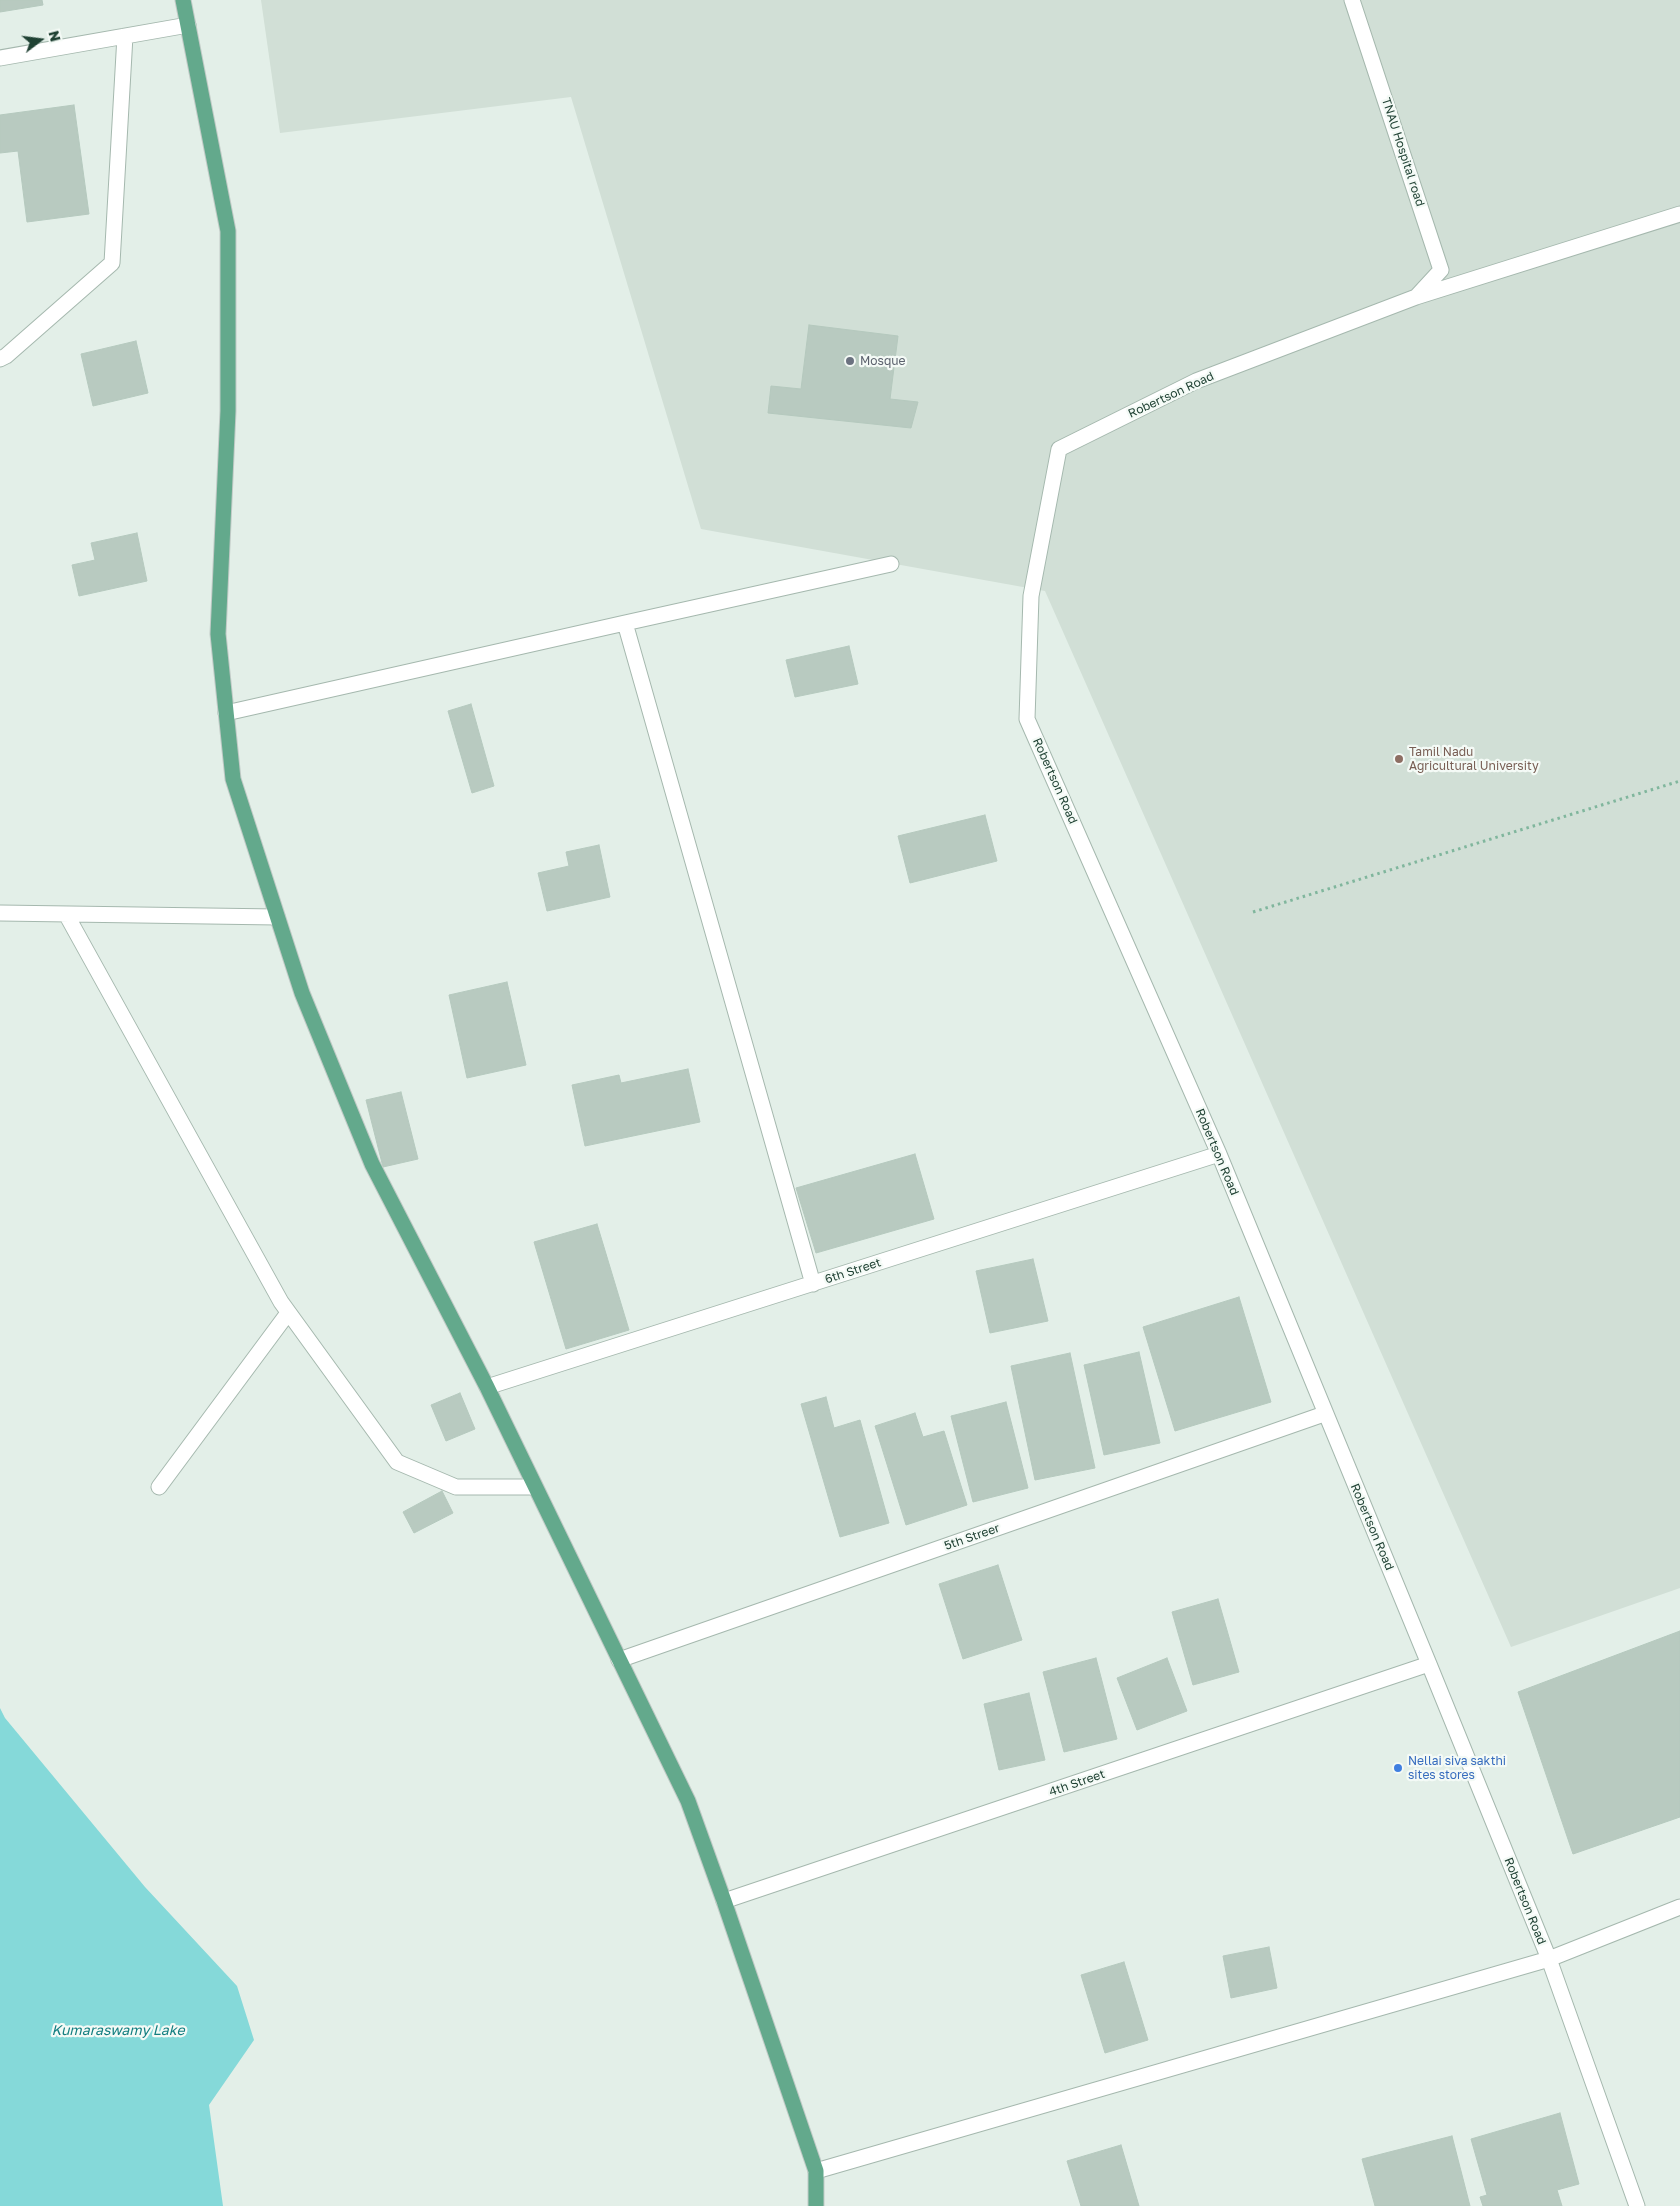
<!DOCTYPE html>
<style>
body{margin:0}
#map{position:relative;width:1680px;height:2206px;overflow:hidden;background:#e3efe8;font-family:"Golos Text",sans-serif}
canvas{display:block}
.north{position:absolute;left:15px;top:15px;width:50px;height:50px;-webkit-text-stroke:4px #f4faf6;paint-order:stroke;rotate:75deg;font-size:14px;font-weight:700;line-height:20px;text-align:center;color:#204234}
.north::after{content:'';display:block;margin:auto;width:18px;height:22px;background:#204234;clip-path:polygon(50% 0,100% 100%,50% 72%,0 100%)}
</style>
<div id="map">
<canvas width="1680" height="2206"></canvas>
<div class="north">N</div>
</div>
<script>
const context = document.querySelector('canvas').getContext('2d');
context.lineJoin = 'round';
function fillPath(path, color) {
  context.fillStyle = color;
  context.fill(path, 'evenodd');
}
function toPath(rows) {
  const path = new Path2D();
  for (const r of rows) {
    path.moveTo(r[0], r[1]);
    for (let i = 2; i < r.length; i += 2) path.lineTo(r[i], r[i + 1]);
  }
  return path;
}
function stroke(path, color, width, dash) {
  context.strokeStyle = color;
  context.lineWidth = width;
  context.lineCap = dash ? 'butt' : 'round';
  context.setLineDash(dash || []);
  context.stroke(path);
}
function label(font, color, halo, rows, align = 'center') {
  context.font = font + ' "Golos Text",sans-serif';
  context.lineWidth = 4.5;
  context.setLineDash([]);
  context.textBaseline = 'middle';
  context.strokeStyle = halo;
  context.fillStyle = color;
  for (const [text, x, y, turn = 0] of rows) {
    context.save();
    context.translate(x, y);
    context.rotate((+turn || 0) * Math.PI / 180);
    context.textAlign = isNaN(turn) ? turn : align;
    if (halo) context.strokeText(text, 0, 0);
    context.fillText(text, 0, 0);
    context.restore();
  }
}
fillPath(toPath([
 [261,0,1680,0,1680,1588,1511,1647,1045,591,701,529,571,97,280,133]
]), '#d1dfd6');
fillPath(toPath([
 [0,1708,5,1718,145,1887,237,1986,254,2040,209,2105,223,2206,0,2206]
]), '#85d9d9');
const building = toPath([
 [0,0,42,0,43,5,0,12,0,0],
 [74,105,89,214,27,222,18,151,0,153,0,115,74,105],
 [809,325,898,336,890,399,918,402,911,428,768,413,771,386,801,389,809,325],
 [136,341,148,393,93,406,81,354,136,341],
 [137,533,147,581,79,596,72,565,95,560,91,543,137,533],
 [849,646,858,684,795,697,786,660,849,646],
 [471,704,494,786,472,793,448,711,471,704],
 [985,815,997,861,910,883,898,836,985,815],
 [599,845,610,897,547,911,538,873,569,866,566,852,599,845],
 [507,982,526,1065,467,1078,449,995,507,982],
 [688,1069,700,1122,585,1146,572,1085,619,1075,621,1083,688,1069],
 [401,1092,418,1159,383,1167,366,1100,401,1092],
 [915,1154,934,1219,816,1253,796,1188,915,1154],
 [597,1224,629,1330,566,1349,534,1242,597,1224],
 [1033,1259,1048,1321,990,1333,976,1271,1033,1259],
 [1239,1297,1271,1402,1175,1431,1143,1327,1239,1297],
 [1139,1352,1160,1443,1104,1455,1084,1365,1139,1352],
 [1070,1353,1095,1468,1035,1480,1011,1366,1070,1353],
 [460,1393,475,1429,446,1441,431,1405,460,1393],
 [826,1397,834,1428,860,1420,889,1523,840,1537,801,1404,826,1397],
 [1006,1402,1028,1488,973,1502,951,1416,1006,1402],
 [915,1413,923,1437,944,1431,967,1505,906,1525,875,1426,915,1413],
 [442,1491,453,1513,414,1533,403,1512,442,1491],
 [998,1565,1022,1640,963,1659,939,1584,998,1565],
 [1218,1599,1239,1672,1193,1685,1172,1612,1218,1599],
 [1680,1631,1680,1817,1573,1854,1518,1692,1680,1631],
 [1096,1658,1117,1739,1064,1752,1043,1672,1096,1658],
 [1167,1658,1187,1711,1137,1730,1117,1678,1167,1658],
 [1029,1693,1045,1760,999,1770,984,1704,1029,1693],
 [1269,1947,1277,1988,1231,1998,1223,1956,1269,1947],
 [1124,1962,1148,2040,1105,2053,1081,1975,1124,1962],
 [1560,2113,1579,2184,1557,2190,1562,2206,1483,2206,1480,2197,1487,2195,1471,2139,1560,2113],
 [1452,2136,1470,2206,1375,2206,1362,2159,1452,2136],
 [1121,2145,1139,2206,1081,2206,1067,2161,1121,2145]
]);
fillPath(building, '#b8cac0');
stroke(building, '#b5c9be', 1);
const street = toPath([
 [1352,0,1441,270,1417,296],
 [0,58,188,25],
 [0,359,6,356,112,263,125,36],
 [625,623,891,564],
 [226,713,625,623,813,1284],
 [0,913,277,917],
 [66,914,281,1302,397,1462,456,1487,535,1487],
 [487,1387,1219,1154],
 [159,1487,288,1313],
 [619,1660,1324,1414],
 [724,1901,1429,1664],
 [816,2171,1549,1959,1680,1907],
 [1637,2206,1549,1959,1429,1664,1219,1154,1027,719,1031,596,1059,449,1196,381,1416,297,1680,214]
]);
const primary = toPath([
 [183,0,228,231,228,411,218,634,233,779,302,993,372,1164,487,1387,688,1801,724,1901,816,2171,816,2206]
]);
stroke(street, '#a5b8ae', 17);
stroke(primary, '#c1cac6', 17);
stroke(toPath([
 [1253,912,1680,781]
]), '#80b69d', 3, [2.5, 4]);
stroke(street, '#fff', 15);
stroke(primary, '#63a98c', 15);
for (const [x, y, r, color] of [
 [850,361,5,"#6b7280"],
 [1399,759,5,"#8d6e63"],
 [1398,1768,5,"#3f7fe0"]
]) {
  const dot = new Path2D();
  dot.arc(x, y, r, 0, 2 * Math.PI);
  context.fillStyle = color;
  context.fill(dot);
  stroke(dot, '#f4faf6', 2);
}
label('12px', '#204234', '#f4faf6', [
 ["TNAU Hospital road",1403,152,72],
 ["Robertson Road",1171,395,-25],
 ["Robertson Road",1055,781,66],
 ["Robertson Road",1217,1152,67],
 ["6th Street",853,1271,-18],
 ["Robertson Road",1372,1527,67],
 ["5th Streer",972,1537,-19],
 ["4th Street",1077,1783,-19],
 ["Robertson Road",1525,1901,68]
]);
label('12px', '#5b616d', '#f4faf6', [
 ["Mosque",860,361]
], 'left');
label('12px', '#785e54', '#f4faf6', [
 ["Tamil Nadu",1409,752],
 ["Agricultural University",1409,766]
], 'left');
label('12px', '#366cbe', '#f4faf6', [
 ["Nellai siva sakthi",1408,1761],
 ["sites stores",1408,1775]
], 'left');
label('italic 14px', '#137e80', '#f4faf6', [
 ["Kumaraswamy Lake",118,2031]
]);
</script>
